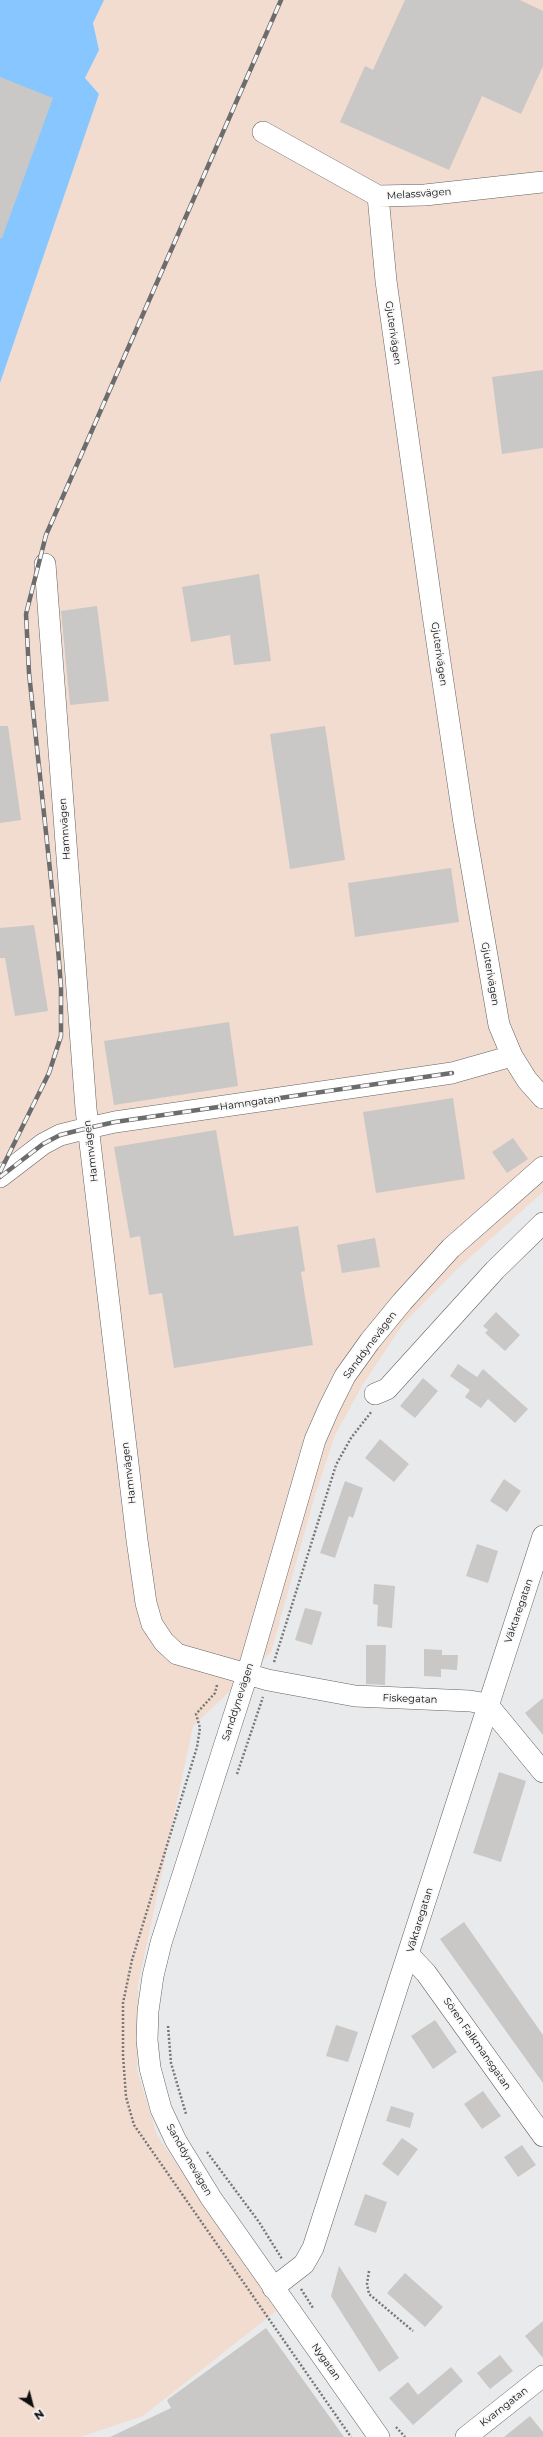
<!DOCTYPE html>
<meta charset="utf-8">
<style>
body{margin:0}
#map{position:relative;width:543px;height:2437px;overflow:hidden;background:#e9eaeb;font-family:Montserrat,sans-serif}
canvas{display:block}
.north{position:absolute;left:12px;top:2385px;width:40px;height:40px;-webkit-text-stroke:3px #f7f7f8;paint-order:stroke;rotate:144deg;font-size:11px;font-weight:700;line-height:16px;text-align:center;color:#0f0f0f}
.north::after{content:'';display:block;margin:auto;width:14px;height:18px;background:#0f0f0f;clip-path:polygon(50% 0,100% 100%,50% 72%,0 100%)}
</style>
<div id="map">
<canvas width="543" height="2437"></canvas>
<div class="north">N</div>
</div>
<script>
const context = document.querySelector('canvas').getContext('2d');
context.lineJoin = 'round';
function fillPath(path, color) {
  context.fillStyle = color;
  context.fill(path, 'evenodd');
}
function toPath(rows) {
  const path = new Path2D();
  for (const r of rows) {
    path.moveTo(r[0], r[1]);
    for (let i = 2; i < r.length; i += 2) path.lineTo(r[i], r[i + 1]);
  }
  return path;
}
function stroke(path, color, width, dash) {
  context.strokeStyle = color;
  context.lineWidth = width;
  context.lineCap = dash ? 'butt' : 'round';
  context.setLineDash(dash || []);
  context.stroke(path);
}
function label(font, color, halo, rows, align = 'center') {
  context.font = font + ' Montserrat,sans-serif';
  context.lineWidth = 3;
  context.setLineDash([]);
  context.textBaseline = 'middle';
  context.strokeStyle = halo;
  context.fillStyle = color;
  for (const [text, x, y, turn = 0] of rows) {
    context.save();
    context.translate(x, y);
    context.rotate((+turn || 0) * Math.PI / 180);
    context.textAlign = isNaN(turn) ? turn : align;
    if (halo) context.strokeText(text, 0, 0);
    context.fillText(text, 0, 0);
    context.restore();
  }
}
fillPath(toPath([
 [104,0,543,0,543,1192,458,1268,403,1324,363,1384,335,1435,315,1495,271,1652,193,1726,138,1985,137,2070,157,2135,276,2311,143,2416,80,2437,0,2437,0,383,99,94,85,78,99,50,93,23]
]), '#f2dbcf');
fillPath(toPath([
 [0,0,104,0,93,23,99,50,85,78,99,94,0,383]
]), '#87c6fe');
fillPath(toPath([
 [405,0,520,0,543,11,543,66,521,114,482,96,449,170,340,122,365,66,373,70],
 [0,77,53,98,2,238,0,238],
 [543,370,543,448,502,454,492,377],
 [259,574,271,661,234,665,230,635,191,642,182,587],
 [97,606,109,701,70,705,61,611],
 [0,726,8,726,21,820,0,823],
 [325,726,345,860,290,869,270,734],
 [451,868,459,922,355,937,348,883],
 [34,925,48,1011,15,1016,5,958,0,958,0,928],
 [229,1022,238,1086,114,1105,104,1041],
 [453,1098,465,1179,376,1193,363,1112],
 [216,1130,234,1236,298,1226,305,1271,301,1272,313,1345,174,1368,162,1293,149,1295,140,1236,130,1238,114,1147],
 [513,1138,528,1159,507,1173,492,1152],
 [375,1238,380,1267,342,1273,337,1245],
 [496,1312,520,1335,505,1351,485,1333,488,1330,483,1326],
 [458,1364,477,1377,483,1369,528,1409,515,1423,488,1399,481,1408,465,1397,470,1390,450,1376],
 [423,1378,438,1391,415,1418,400,1406],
 [380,1439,409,1464,394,1482,365,1458],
 [504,1479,521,1491,507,1512,490,1501],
 [345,1481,363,1488,353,1518,349,1516,335,1558,320,1553],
 [477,1544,498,1551,488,1583,466,1576],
 [374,1584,395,1586,392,1628,377,1626,378,1605,373,1604],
 [305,1608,322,1612,312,1645,295,1640],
 [366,1645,386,1645,385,1685,366,1684],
 [424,1649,442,1650,442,1655,458,1655,457,1670,441,1669,441,1677,424,1676],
 [543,1698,543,1735,525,1713],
 [499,1772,526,1781,501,1862,473,1853],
 [464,1922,543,2035,543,2083,440,1939],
 [435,2020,457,2052,433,2069,411,2036],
 [336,2025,358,2032,348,2062,326,2056],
 [483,2091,501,2116,482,2129,464,2104],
 [391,2106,414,2113,410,2128,386,2121],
 [402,2138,418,2149,398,2176,382,2164],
 [522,2145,536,2165,518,2177,504,2157],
 [365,2194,387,2202,376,2233,354,2225],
 [339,2266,399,2358,379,2372,331,2296],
 [405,2273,443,2307,425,2327,387,2293],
 [543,2321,543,2358,525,2336],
 [266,2328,344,2437,110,2437,171,2408,167,2400],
 [500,2355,513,2371,490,2389,477,2373],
 [451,2367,463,2381,413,2425,389,2398,408,2382,418,2395],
 [530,2416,543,2432,543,2437,504,2437]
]), '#c9c8c7');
const minor = toPath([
 [263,132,378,196,425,195,543,182],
 [378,196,386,281,433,615,464,823,499,1025,512,1056,527,1080,543,1098],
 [45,564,86,1109,137,1540,146,1603,152,1624,164,1642,177,1654,268,1680,355,1696,470,1701,487,1704,543,1772],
 [0,1177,43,1144,60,1135,88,1128,115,1122,452,1073,512,1056],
 [375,1394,387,1389,495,1270,543,1223],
 [409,1955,426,1973,543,2136],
 [273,2288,304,2264,313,2248,543,1536],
 [379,2437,211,2198,176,2141,161,2109,150,2068,147,2040,148,2011,153,1976,161,1943,247,1675,315,1440,329,1408,345,1376,370,1341,402,1302,451,1248,543,1167],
 [466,2437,543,2376]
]);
stroke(minor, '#636364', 22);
stroke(toPath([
 [274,1662,336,1465,351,1438,372,1411],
 [217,1685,215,1693,196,1714,200,1728,197,1747,132,1960,123,2003,123,2055,126,2097,134,2125,351,2437],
 [237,1774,263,1697],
 [168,2026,171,2063,186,2114],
 [207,2152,259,2222,282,2259],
 [369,2271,367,2284,369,2294,413,2331],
 [301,2289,313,2308],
 [396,2427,405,2437]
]), '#777778', 2.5, [2, 2]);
stroke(minor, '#fff', 21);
const rail = toPath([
 [0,1172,49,1073,61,1036,61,987,57,936,29,673,26,614,46,535,281,0],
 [0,1177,43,1144,60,1135,88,1128,115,1122,452,1073]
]);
stroke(rail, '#6c6c6c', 4.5);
stroke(rail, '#f7f7f8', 3, [9]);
label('10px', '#0f0f0f', '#f7f7f8', [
 ["Melassvägen",419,194,-4],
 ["Gjuterivägen",393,333,82],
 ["Gjuterivägen",439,654,82],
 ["Hamnvägen",65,829,-94],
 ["Gjuterivägen",490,974,80],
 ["Hamngatan",250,1103,-8],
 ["Hamnvägen",91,1151,-97],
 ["Sanddynevägen",370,1345,-53],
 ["Hamnvägen",129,1473,-97],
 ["Väktaregatan",519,1611,-71],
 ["Fiskegatan",410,1699,2],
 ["Sanddynevägen",238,1702,-72],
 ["Väktaregatan",420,1920,-73],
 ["Sören Falkmansgatan",477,2044,55],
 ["Sanddynevägen",189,2160,60],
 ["Nygatan",326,2362,55],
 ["Kvarngatan",504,2407,-38]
]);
</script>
